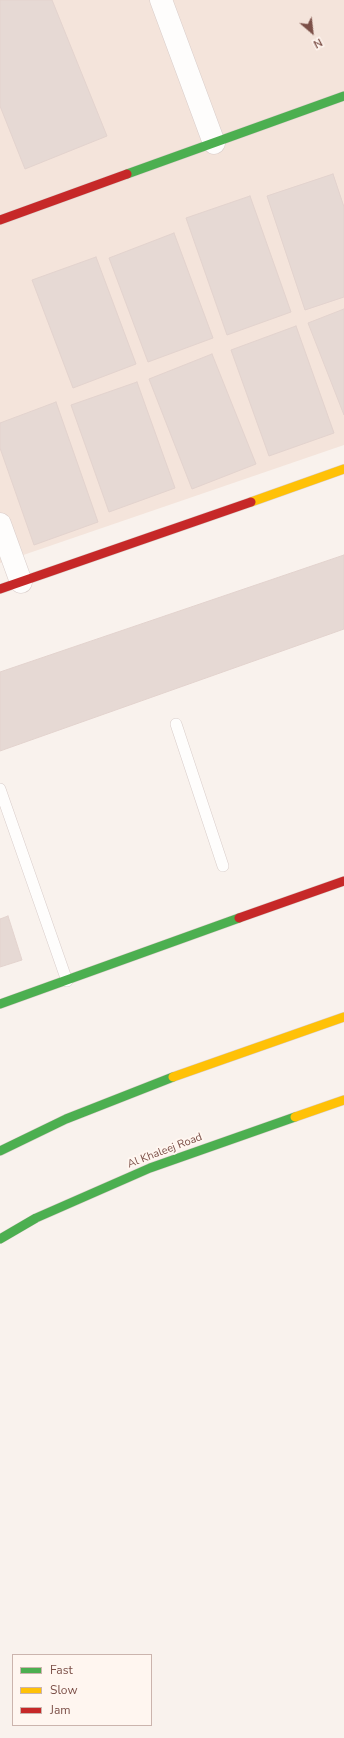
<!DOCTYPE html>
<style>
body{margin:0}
#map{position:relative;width:344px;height:1738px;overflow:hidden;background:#f9f2ed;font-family:"Nunito Sans",sans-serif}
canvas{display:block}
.legend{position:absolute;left:12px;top:1654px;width:140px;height:72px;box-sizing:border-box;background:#fff6f0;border:1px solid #cbb4ad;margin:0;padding:5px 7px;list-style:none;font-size:12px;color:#7c5048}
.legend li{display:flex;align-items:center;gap:8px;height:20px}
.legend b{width:20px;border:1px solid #cbb4ad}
.north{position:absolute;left:292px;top:12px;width:40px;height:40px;-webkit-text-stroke:3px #fff6f0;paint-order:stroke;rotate:152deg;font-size:11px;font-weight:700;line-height:16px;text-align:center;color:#7c5048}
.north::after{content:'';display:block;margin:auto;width:14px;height:18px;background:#7c5048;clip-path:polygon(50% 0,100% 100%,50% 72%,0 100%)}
</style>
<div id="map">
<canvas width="344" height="1738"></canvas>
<ul class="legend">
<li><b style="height:5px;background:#4caf50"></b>Fast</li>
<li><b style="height:5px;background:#ffc107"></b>Slow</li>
<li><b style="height:5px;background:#c62828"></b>Jam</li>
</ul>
<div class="north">N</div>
</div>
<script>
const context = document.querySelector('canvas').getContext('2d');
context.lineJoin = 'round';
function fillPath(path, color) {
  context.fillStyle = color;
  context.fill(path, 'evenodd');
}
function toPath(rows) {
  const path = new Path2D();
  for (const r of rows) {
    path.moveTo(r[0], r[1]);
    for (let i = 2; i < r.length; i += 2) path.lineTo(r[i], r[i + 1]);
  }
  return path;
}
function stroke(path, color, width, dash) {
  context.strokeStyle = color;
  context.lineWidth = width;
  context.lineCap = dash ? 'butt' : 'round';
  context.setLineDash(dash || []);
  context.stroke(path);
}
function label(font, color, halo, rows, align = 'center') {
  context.font = font + ' "Nunito Sans",sans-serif';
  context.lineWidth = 4;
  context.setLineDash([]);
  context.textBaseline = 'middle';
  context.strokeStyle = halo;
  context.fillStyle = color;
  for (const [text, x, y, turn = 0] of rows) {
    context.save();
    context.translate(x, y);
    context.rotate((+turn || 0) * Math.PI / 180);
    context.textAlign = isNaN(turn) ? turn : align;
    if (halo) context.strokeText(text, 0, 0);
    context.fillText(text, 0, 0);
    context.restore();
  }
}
fillPath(toPath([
 [0,0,344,0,344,445,0,563]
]), '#f4e4db');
const building = toPath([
 [0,0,52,0,107,136,25,169,0,106,0,0],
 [333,174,344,207,344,297,305,310,267,196,333,174],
 [250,196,291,312,227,335,186,218,250,196],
 [174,233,213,338,148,362,109,258,174,233],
 [96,257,136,364,73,388,32,280,96,257],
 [344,309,344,415,308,323,344,309],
 [296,326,334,433,269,456,231,350,296,326],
 [212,354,256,464,192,489,149,379,212,354],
 [137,382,175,488,109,512,71,405,137,382],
 [56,402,98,522,34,545,0,448,0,423,56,402],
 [344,555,344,629,0,751,0,672,344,555],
 [8,916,22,960,0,967,0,919,8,916]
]);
fillPath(building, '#e6d9d4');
stroke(building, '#e3d3ce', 1);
const lane = toPath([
 [176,724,223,866],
 [0,789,67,981]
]);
const street = toPath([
 [161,0,214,143],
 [0,524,21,582]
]);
const fast = toPath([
 [127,174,344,96],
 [0,1004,239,918],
 [0,1151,66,1119,173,1077],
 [0,1239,36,1218,150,1168,295,1117]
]);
const slow = toPath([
 [251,502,344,469],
 [173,1077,344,1017],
 [295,1117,344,1100]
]);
const jam = toPath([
 [0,220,127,174],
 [0,589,251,502],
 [239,918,344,881]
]);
stroke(lane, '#d9cdca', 12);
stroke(street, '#d9cdca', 23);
stroke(fast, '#daceca', 10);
stroke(slow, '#daceca', 10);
stroke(jam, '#daceca', 10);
stroke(lane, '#fefdfc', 11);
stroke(street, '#fefdfc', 22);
stroke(fast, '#4caf50', 9);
stroke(slow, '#ffc107', 9);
stroke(jam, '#c62828', 9);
label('11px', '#7c5048', '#fff6f0', [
 ["Al Khaleej Road",165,1151,-21]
]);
</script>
